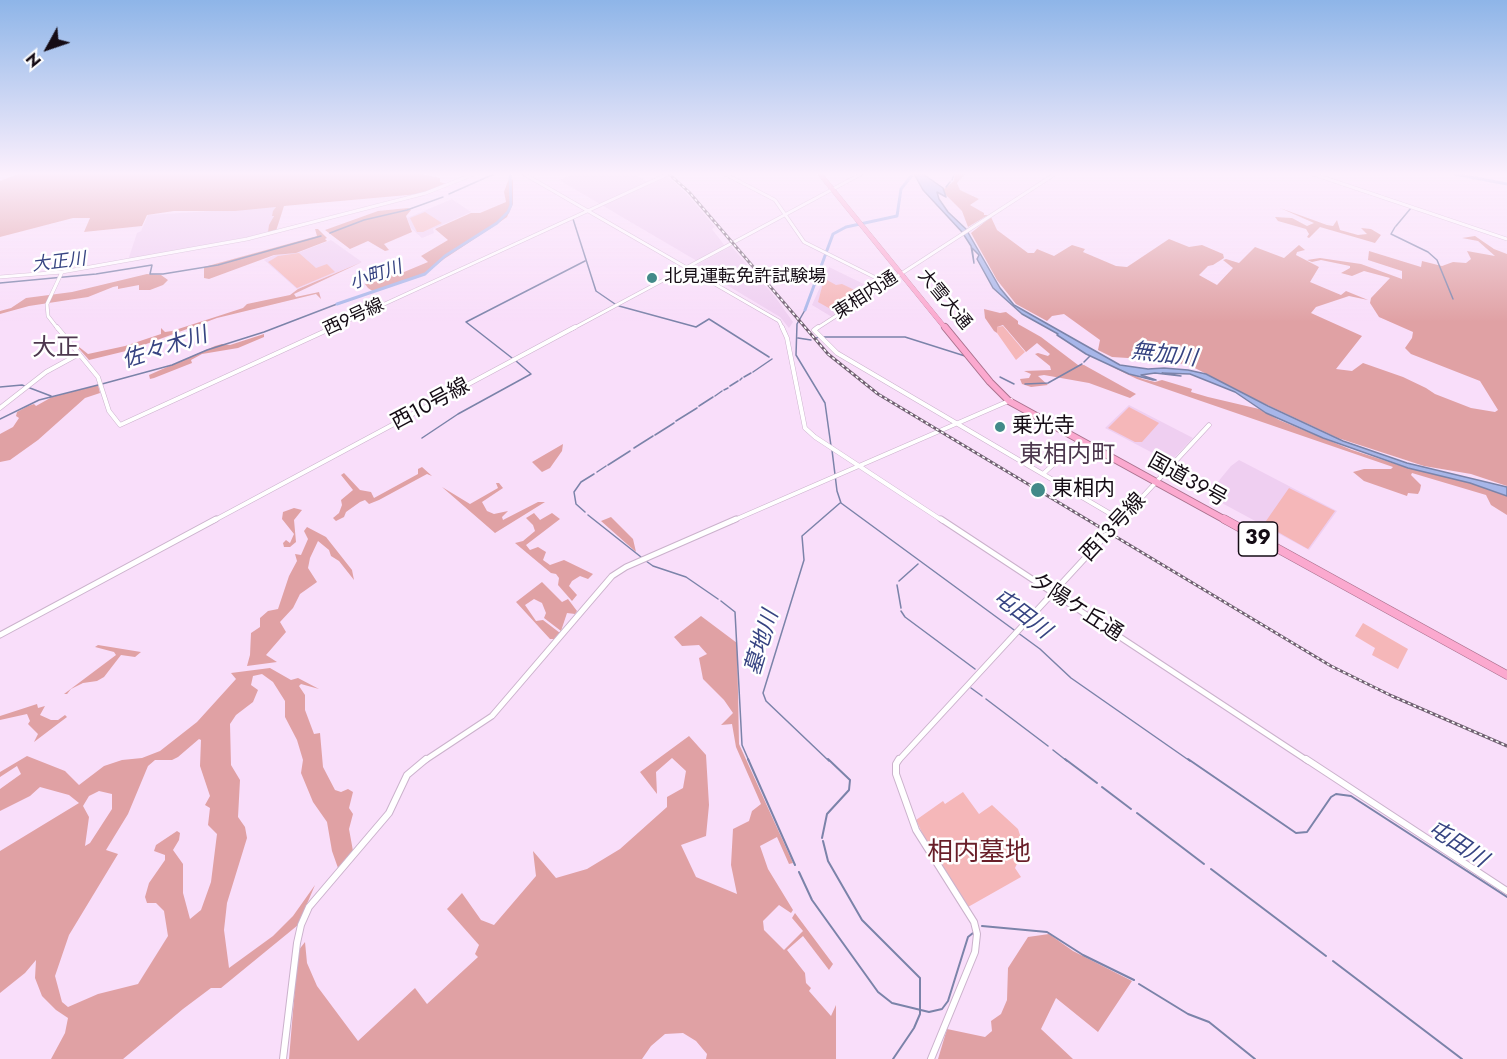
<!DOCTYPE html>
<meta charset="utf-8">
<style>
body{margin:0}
#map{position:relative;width:1507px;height:1059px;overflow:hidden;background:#f9defa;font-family:Jost,sans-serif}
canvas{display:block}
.north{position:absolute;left:18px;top:18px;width:60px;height:60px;-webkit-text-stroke:4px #fff;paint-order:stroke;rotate:230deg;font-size:16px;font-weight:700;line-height:24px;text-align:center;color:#150c15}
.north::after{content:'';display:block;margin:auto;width:21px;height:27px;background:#150c15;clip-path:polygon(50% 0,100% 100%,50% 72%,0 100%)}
</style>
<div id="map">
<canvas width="1507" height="1059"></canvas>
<div class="north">N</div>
</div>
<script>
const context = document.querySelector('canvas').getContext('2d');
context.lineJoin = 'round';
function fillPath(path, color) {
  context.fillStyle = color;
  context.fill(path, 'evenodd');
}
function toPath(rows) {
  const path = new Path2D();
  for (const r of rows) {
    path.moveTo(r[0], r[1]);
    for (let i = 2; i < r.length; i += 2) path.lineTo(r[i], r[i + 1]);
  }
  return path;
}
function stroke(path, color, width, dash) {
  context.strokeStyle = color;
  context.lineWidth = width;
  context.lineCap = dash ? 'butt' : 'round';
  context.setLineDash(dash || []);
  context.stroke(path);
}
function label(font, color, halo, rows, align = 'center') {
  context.font = font + ' Jost,"Noto Sans JP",sans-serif';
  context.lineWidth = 5;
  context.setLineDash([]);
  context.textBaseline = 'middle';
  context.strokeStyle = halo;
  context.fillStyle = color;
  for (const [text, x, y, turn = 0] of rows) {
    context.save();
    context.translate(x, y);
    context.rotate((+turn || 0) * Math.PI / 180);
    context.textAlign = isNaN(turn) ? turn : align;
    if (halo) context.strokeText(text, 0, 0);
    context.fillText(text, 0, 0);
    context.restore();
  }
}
fillPath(toPath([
 [574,174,641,174,637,176,652,184,667,176,686,193,715,227,712,229,725,246,697,261,559,180],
 [452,199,471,212,433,229,434,233,422,238,411,228,407,218],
 [276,207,269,233,128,260,137,233,141,231,148,215],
 [331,240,362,262,297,289,264,260,275,255,300,252],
 [731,246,776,298,793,322,789,328,780,317,695,266],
 [829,267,874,289,832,317,812,305],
 [1129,405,1193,438,1170,462,1105,428],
 [1239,460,1337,511,1309,550,1207,495,1231,466]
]), '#efcff1');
fillPath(toPath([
 [425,212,442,223,423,232,417,232,410,218],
 [299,253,316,268,327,264,335,272,297,288,268,262,278,256],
 [827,280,836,285,842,284,863,294,836,312,818,302,823,283],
 [1003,326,1025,352,1016,360,997,333,997,327],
 [1129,407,1159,423,1142,442,1135,442,1108,428],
 [1289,488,1335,511,1308,549,1269,527,1266,521],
 [1363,623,1408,649,1398,669,1372,655,1375,648,1355,636],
 [963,792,979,814,992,805,1018,829,1022,841,1019,844,1023,851,1015,868,1021,877,968,907,927,843,916,820,943,801,945,804]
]), '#f5b7b9');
fillPath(toPath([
 [18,174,422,174,440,178,440,182,447,184,419,194,284,206,276,231,268,232,269,225,274,216,272,216,273,211,276,207,235,211,174,211,147,215,142,226,84,232,90,218,73,218,0,237,0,181],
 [955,174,965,174,957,183,960,190,979,199,970,205,984,213,984,215,988,215,968,227,962,211,944,193,944,189,954,181],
 [509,178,513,180,513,204,507,217,497,224,444,259,425,274,374,292,368,288,365,284,388,274,398,273,393,266,404,272,428,262,421,256,448,240,435,229,471,213,480,213,506,202,504,192],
 [408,208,411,210,406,216,412,232,384,244,389,250,385,251,368,241,350,249,325,230,378,211],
 [1280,208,1327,225,1333,226,1337,220,1340,230,1358,235,1367,234,1361,228,1371,229,1381,235,1375,243,1320,227,1309,238,1307,237,1309,234,1306,229,1278,221,1275,217,1292,218,1307,226,1314,223],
 [991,217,997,230,1028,253,1034,253,1037,249,1054,256,1072,245,1085,249,1083,252,1116,266,1127,267,1169,239,1189,247,1202,245,1223,254,1224,258,1213,265,1208,266,1199,275,1217,285,1233,268,1223,260,1226,259,1239,263,1255,247,1284,258,1299,245,1305,250,1297,252,1296,255,1319,267,1310,282,1341,295,1346,291,1368,300,1349,296,1316,307,1311,313,1362,336,1336,369,1352,371,1363,363,1403,377,1426,388,1435,394,1471,408,1495,412,1498,410,1480,381,1411,354,1405,348,1412,338,1413,332,1379,317,1370,303,1371,298,1390,278,1364,271,1352,276,1341,273,1350,268,1350,266,1321,260,1312,262,1307,260,1320,258,1361,264,1402,279,1402,271,1368,260,1369,251,1421,267,1422,261,1442,266,1453,262,1466,263,1471,259,1467,251,1495,256,1478,241,1462,238,1475,236,1494,249,1507,254,1507,486,1471,474,1424,466,1338,438,1261,402,1189,365,1160,360,1112,357,1098,350,1100,340,1064,314,1052,316,1047,321,1016,304,997,280,971,233],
 [315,229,318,229,327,238,325,239,327,241,296,253,274,255,209,279,204,278,204,267,317,236],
 [362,262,294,294,296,297,319,292,321,299,316,294,217,318,130,350,89,360,74,343,88,354,125,346,161,334,161,328,165,332,172,331,243,308,247,304,290,295,298,289],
 [147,274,161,275,168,280,163,285,150,290,139,290,139,285,118,289,118,286,113,287,88,297,29,306,0,314,0,311,11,308,26,298,72,292],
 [984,309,1000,313,1006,312,1018,321,1018,324,1041,337,1078,365,1084,365,1136,394,1130,398,1089,383,1044,375,1038,376,1048,385,1031,387,1022,384,1020,379,1029,378,1031,374,1024,371,1051,370,1050,366,1035,354,1038,353,1048,356,1050,354,1037,343,1026,352,1003,325,997,327,997,333,994,331,985,318],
 [264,334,264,337,238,348,202,354,191,360,192,363,154,378,150,379,149,375,215,346,222,344,230,345],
 [1108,365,1143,379,1155,382,1162,380,1192,389,1191,392,1208,397,1259,409,1279,420,1352,450,1408,468,1470,483,1507,496,1507,515,1491,505,1486,495,1412,473,1411,475,1421,485,1420,490,1418,494,1408,493,1407,496,1364,481,1353,472,1364,469,1391,469,1393,467,1137,379],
 [98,385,100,393,85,398,38,440,10,460,0,462,0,434,13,427,19,418,16,416,17,412,28,406,34,404,36,406,52,397],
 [563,444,562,451,550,468,542,472,532,462],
 [422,467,432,476,427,474,379,500,369,504,365,500,360,502,346,512,344,517,336,521,333,518,339,513,342,505,341,500,353,490,341,475,344,473,360,490,371,492,374,498,418,474,418,469],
 [496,483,499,483,503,488,482,502,487,511,494,514,508,511,502,517,503,520,538,502,545,502,495,533,442,487,470,504,498,488],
 [294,508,302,510,294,520,296,542,290,547,284,547,283,543,286,540,290,543,294,534,282,519,283,512],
 [534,513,540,520,552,513,560,519,526,545,530,550,538,547,546,552,543,560,550,565,564,560,593,574,588,579,580,576,572,581,569,586,577,595,572,601,558,585,559,578,556,574,551,573,515,543,523,541,535,531,533,525,526,518],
 [611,517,633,539,636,552,601,521],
 [307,527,326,537,352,570,354,580,339,561,331,556,329,550,318,541,310,558,308,568,317,582,300,594,293,608,280,622,286,632,266,655,277,662,247,666,250,655,251,633,260,627,260,618,268,611,278,609,289,576,297,561,295,554,301,555,308,539,304,531],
 [542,582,562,602,568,599,577,611,575,614,567,613,561,631,544,618,546,613,542,603,534,599,525,605,536,621,543,620,560,633,556,639,550,639,516,602],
 [701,616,737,643,739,744,793,863,789,864,777,837,760,846,768,869,793,910,791,913,779,905,763,921,764,930,784,950,803,931,792,918,795,913,833,964,829,970,803,936,787,950,805,973,806,983,811,988,809,991,831,1016,836,1005,836,1059,706,1059,707,1054,696,1041,683,1033,665,1034,651,1046,642,1059,289,1059,298,951,305,942,307,963,317,986,358,1041,415,988,427,1004,478,957,475,954,479,945,447,909,462,893,481,920,494,925,536,876,533,851,556,878,587,869,620,849,667,807,667,797,683,788,686,771,672,758,656,772,657,794,640,772,689,736,706,755,709,805,706,836,681,845,696,877,737,894,731,865,733,829,749,821,752,811,761,804,736,747,732,724,721,725,733,713,724,700,703,679,699,658,707,654,699,645,682,646,674,637],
 [98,645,141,652,135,657,121,655,104,677,97,681,83,683,71,689,67,694,64,694,116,655,114,652,95,647],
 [270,668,291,680,298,678,319,689,301,684,299,686,305,695,305,710,314,734,320,733,323,767,335,790,341,792,348,789,353,792,349,808,353,814,349,829,353,851,338,868,332,851,327,822,313,802,301,773,303,760,297,740,285,717,285,701,273,682,262,674,253,676,251,685,258,690,253,702,236,715,230,724,231,765,240,780,238,817,245,827,247,838,227,903,224,930,229,968,273,936,293,916,315,885,298,925,221,988,211,988,183,1009,123,1059,51,1059,65,1033,68,1018,56,1010,42,996,35,978,36,960,25,973,0,993,0,851,79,803,69,795,40,787,30,796,0,811,0,789,21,774,17,766,0,777,0,772,27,756,65,771,79,785,104,766,122,760,142,758,160,751,197,722,236,679,231,673],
 [199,739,201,740,200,766,210,796,205,805,210,808,208,825,217,834,211,882,201,910,190,919,183,893,183,864,173,850,179,840,180,833,177,831,156,845,154,851,165,855,165,860,149,883,145,897,147,903,156,903,164,911,168,936,138,984,98,994,68,1007,62,1002,55,976,69,935,118,854,106,850,128,814,148,766,155,760,172,760,178,757],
 [99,791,112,794,112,809,90,843,85,846,89,817,83,806,89,796],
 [37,704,38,708,45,706,40,715,51,720,58,720,65,715,67,717,34,742,38,734,28,724,30,721,27,714,0,720,0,716],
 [1049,934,1073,951,1132,981,1098,1032,1056,998,1041,1029,1073,1059,938,1059,947,1029,985,1037,992,1031,991,1021,1001,1014,1007,1000,1008,968,1028,937]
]), '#e0a1a4');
const water = toPath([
 [914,174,923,174,943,188,946,197,937,192,939,199,948,212,966,229,1000,288,1014,305,1120,365,1148,369,1164,368,1188,370,1206,374,1268,406,1343,441,1407,463,1507,487,1507,496,1470,483,1408,468,1323,438,1266,413,1235,392,1190,374,1162,373,1181,376,1155,373,1141,375,1156,380,1153,380,1129,374,1086,354,1057,335,1058,334,1022,314,993,288,977,259,979,255,972,248,974,263,971,246,962,232,923,190,914,174]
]);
fillPath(water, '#a7b6e9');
stroke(water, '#7b83a9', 1.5);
stroke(toPath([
 [952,180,954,174],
 [946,187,950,182],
 [449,194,494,174],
 [573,219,596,291,615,304],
 [1396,226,1411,208],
 [1395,227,1391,234,1428,252,1437,260,1453,299],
 [330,233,364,220,407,210,443,197],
 [0,283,96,274,152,265,150,274,163,274,218,265,321,236],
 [619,306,696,327,709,319,769,357],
 [805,310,797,324,796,355,825,403,831,446],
 [824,337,905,337,965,356],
 [798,338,811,340],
 [816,338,819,337],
 [512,358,466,322,585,261],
 [1084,362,1090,356],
 [753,372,772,359],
 [744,377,751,373],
 [1000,377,1014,384],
 [740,380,742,378],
 [102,384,172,365,207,350,264,332,337,304],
 [1025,384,1048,383,1082,364],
 [730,386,738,381],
 [0,387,22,385,51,396],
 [724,390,728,388],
 [715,396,722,391],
 [699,406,713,397],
 [0,419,39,400,98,385],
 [676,421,697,408],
 [655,435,674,423],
 [422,438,458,414,531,374,516,361],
 [634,448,653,436],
 [832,450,837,491,841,503,1040,649,1071,678,1190,761],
 [608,465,630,451],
 [597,472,606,466],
 [585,512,576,504,574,492,581,482,594,474],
 [588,515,641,557],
 [646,561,653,566,686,577,718,599],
 [899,581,918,564],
 [897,585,901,608],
 [721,601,735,612,742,745,749,761],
 [901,611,905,617,975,669],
 [971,688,982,696],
 [986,699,1048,746],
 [1053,750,1067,761],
 [829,761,766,701,763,693,804,560,802,536,840,503]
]), '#7b83a9', 1.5);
stroke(toPath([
 [748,759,795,865],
 [1065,759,1097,783],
 [1188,759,1296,833,1307,832,1331,797,1336,794,1351,796,1507,897],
 [1102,787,1131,809],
 [1137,813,1204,864],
 [822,838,827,814,849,790,850,780,828,759],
 [823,841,828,861,862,920,920,978,920,1014,914,1028,893,1059],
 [1211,869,1326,956],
 [799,872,812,900,878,992,892,1003,929,1012,942,1009,948,1001,968,937,973,933],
 [982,926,1047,932,1083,955,1134,980],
 [1333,961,1462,1059],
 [1139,984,1188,1014,1209,1022,1255,1059]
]), '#7b83a9', 2);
stroke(toPath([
 [1454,174,1507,184],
 [337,304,425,274,445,256,497,223,508,212,511,205,510,174],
 [805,310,833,234,846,227,897,216,901,189,913,174]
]), '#a7b6e9', 3);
const secondaryFar3 = toPath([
 [524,174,779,321,783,329],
 [725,174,775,200,804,242,886,283],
 [1313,174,1507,239],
 [0,277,62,272,247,239,426,193,474,174],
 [58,329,48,316,47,304,62,272],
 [330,329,668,174],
 [572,329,861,174],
 [816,329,1055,174]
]);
const secondaryFar2 = toPath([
 [57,327,98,377,109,411,120,425,334,327],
 [782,327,787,338,805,428,815,437,943,521],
 [818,327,814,330,837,353,1121,520],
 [0,408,46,372,79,354],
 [1043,474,1080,440],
 [213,521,575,327],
 [732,521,1011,400],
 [1120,521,1209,425]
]);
const secondaryFar1 = toPath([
 [941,519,1308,761],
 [0,635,216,519],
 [424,761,492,716,612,576,626,567,736,519],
 [898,761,1121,519]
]);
const secondary = toPath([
 [899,759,896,764,896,774,916,830,974,922,977,934,975,952,931,1059],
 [1306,759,1507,891],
 [283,1059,297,943,301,925,309,907,389,813,407,775,426,759]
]);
const highwayFar2 = toPath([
 [820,174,946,329]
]);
const highwayFar1 = toPath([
 [945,327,990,382,1009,401,1227,521]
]);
const highway = toPath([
 [1224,519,1507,675]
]);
stroke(secondaryFar3, '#cbb2cc', 4);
stroke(secondaryFar2, '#cbb2cc', 5);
stroke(secondaryFar1, '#cbb2cc', 7);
stroke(secondary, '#cbb2cc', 8);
stroke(highwayFar2, '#aa728e', 5);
stroke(highwayFar1, '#aa728e', 8);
stroke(highway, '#aa728e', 9);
stroke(secondaryFar3, '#fff', 3);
stroke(secondaryFar2, '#fff', 4);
stroke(secondaryFar1, '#fff', 5);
stroke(secondary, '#fff', 6);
stroke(highwayFar2, '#fba9cf', 4.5);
stroke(highwayFar1, '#fba9cf', 6);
stroke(highway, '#fba9cf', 8);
const rail = toPath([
 [669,174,689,192,828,354,878,394,1331,666,1392,696,1507,746]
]);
stroke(rail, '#706071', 3);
stroke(rail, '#fff', 1.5, [3]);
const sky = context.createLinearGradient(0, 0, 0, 322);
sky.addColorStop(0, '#8eb5e8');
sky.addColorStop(0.54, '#fcf0fd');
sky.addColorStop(1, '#fcf0fd00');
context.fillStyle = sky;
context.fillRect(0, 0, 1507, 322);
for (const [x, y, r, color] of [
 [652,278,6,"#428a89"],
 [1000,427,6,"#428a89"],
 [1038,490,8,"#428a89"]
]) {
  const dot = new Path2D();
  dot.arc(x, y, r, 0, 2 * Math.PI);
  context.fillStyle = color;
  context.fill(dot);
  stroke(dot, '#fff', 2);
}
label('italic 18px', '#374482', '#fff', [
 ["大正川",59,263,-7],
 ["小町川",376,276,-19]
]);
label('18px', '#150c15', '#fff', [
 ["北見運転免許試験場",664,278]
], 'left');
label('18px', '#150c15', '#fff', [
 ["東相内通",866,296,-33],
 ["大雪大通",944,300,50],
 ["西9号線",354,318,-25]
]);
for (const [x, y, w] of [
 [1258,539,39]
]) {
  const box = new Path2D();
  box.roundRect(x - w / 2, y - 17, w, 34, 4.5);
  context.fillStyle = '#fff';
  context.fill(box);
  stroke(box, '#150c15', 1.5);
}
label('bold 20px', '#150c15', null, [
 ["39",1258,539]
]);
label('21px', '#150c15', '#fff', [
 ["西10号線",431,405,-28],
 ["国道39号",1187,481,29],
 ["西13号線",1114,528,-47],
 ["夕陽ケ丘通",1076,608,33]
]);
label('21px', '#150c15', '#fff', [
 ["乗光寺",1012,427],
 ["東相内",1052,490]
], 'left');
label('italic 22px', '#374482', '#fff', [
 ["佐々木川",165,349,-18],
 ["無加川",1164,356,7],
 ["屯田川",1021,615,37],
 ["墓地川",763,643,-73],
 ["屯田川",1457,845,33]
]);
label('24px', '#4d384e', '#fff', [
 ["大正",56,349],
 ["東相内町",1067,456]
]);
label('26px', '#691f29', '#fff', [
 ["相内墓地",979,854]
]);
</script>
